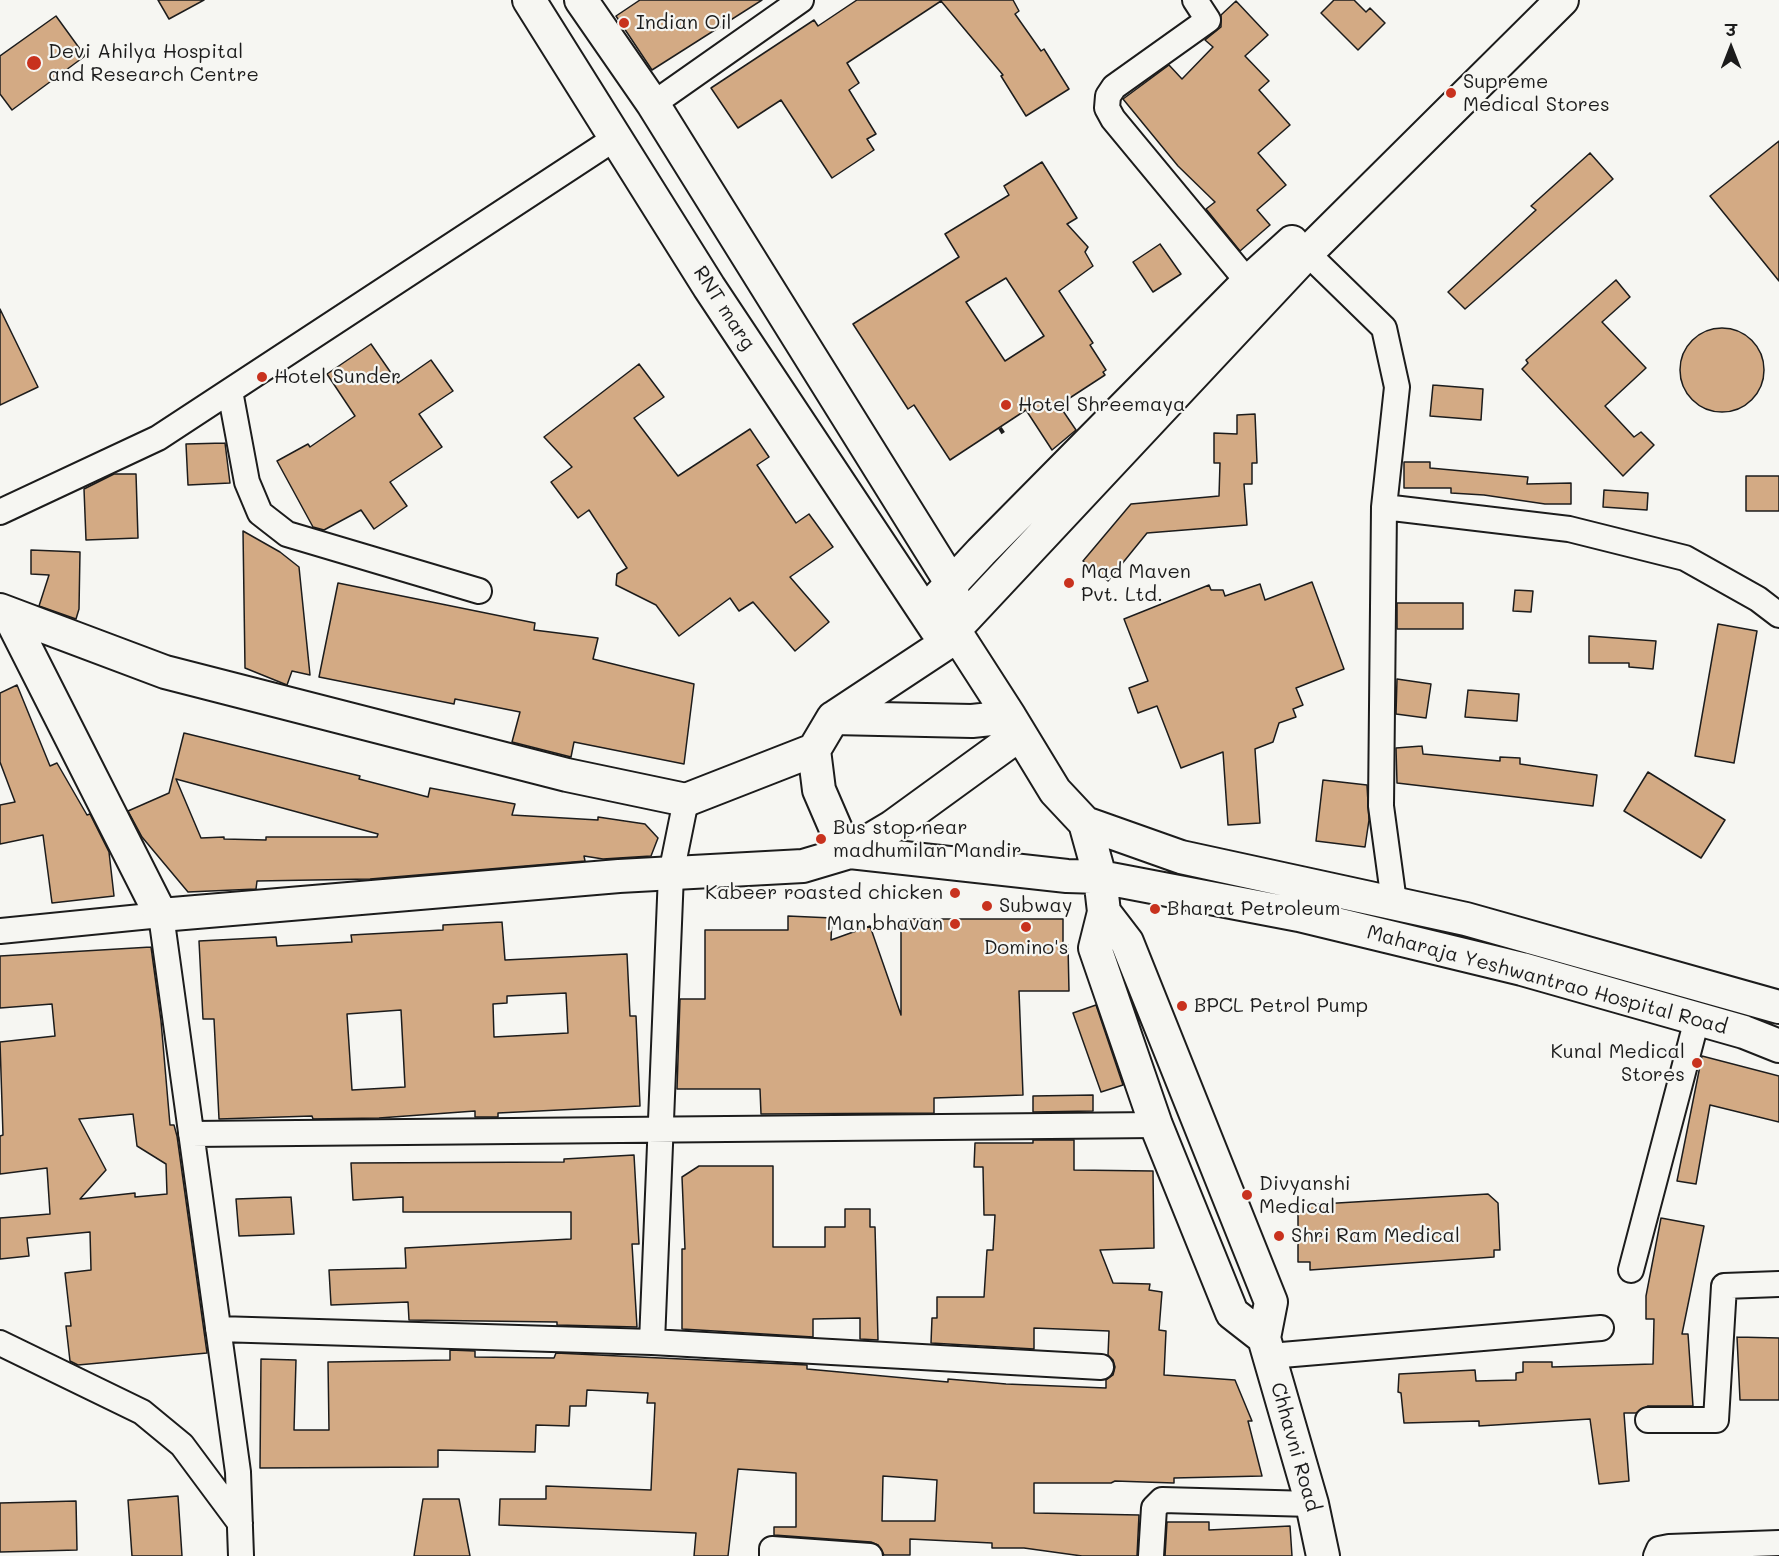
<!DOCTYPE html>
<meta charset="utf-8">
<style>
body{margin:0}
#map{position:relative;width:1779px;height:1556px;overflow:hidden;background:#f6f6f2;font-family:Mali,"Playpen Sans Deva",sans-serif}
canvas{display:block}
.north{position:absolute;left:1701px;top:18px;width:60px;height:60px;-webkit-text-stroke:4px #f6f6f2;paint-order:stroke;rotate:0deg;font-size:16px;font-weight:700;line-height:24px;text-align:center;color:#1c1c1c}
.north::after{content:'';display:block;margin:auto;width:21px;height:27px;background:#1c1c1c;clip-path:polygon(50% 0,100% 100%,50% 72%,0 100%)}
</style>
<div id="map">
<canvas width="1779" height="1556"></canvas>
<div class="north">उ</div>
</div>
<script>
const context = document.querySelector('canvas').getContext('2d');
context.lineJoin = 'round';
function fillPath(path, color) {
  context.fillStyle = color;
  context.fill(path, 'evenodd');
}
function toPath(rows) {
  const path = new Path2D();
  for (const r of rows) {
    if (r.length === 3) {
      path.moveTo(r[0] + r[2], r[1]);
      path.arc(r[0], r[1], r[2], 0, 2 * Math.PI);
      continue;
    }
    path.moveTo(r[0], r[1]);
    for (let i = 2; i < r.length; i += 2) path.lineTo(r[i], r[i + 1]);
  }
  return path;
}
function stroke(path, color, width, dash) {
  context.strokeStyle = color;
  context.lineWidth = width;
  context.lineCap = dash ? 'butt' : 'round';
  context.setLineDash(dash || []);
  context.stroke(path);
}
function label(font, color, halo, rows, align = 'center') {
  context.font = font + ' Mali,sans-serif';
  context.lineWidth = 4.5;
  context.setLineDash([]);
  context.textBaseline = 'middle';
  context.strokeStyle = halo;
  context.fillStyle = color;
  for (const [text, x, y, turn = 0] of rows) {
    context.save();
    context.translate(x, y);
    context.rotate((+turn || 0) * Math.PI / 180);
    context.textAlign = isNaN(turn) ? turn : align;
    if (halo) context.strokeText(text, 0, 0);
    context.fillText(text, 0, 0);
    context.restore();
  }
}
const building = toPath([
 [158,0,204,0,169,19,158,0],
 [640,0,762,0,652,70,616,16,640,0],
 [857,0,1013,0,1019,11,1015,14,1041,51,1044,49,1069,89,1026,116,1001,76,1003,75,941,1,847,63,859,83,849,90,876,134,867,139,874,150,832,178,781,100,738,128,711,88,814,20,818,26,857,0],
 [1334,0,1354,0,1366,12,1370,8,1385,23,1358,50,1321,13,1334,0],
 [1236,1,1268,35,1245,56,1269,81,1259,90,1290,125,1258,153,1286,185,1257,210,1270,225,1240,251,1206,209,1215,202,1178,166,1123,99,1169,65,1182,79,1213,47,1205,40,1221,27,1221,15,1236,1],
 [56,16,85,56,12,110,0,94,0,56,56,16],
 [1779,141,1779,281,1710,196,1779,141],
 [1590,153,1613,179,1465,309,1448,292,1536,210,1531,206,1590,153],
 [1042,162,1077,218,1067,224,1088,247,1085,252,1093,266,1059,291,1093,343,1090,345,1106,370,1103,372,1105,375,1059,405,1076,430,1052,450,1026,410,950,460,914,405,908,409,853,324,959,257,945,234,1009,195,1004,186,1042,162],
 [1006,278,1044,336,1005,361,966,302,1006,278],
 [1160,244,1181,274,1153,292,1133,262,1160,244],
 [1616,280,1630,297,1602,322,1646,368,1605,406,1634,437,1641,432,1654,445,1623,476,1522,369,1528,363,1526,360,1616,280],
 [0,309,38,387,0,405,0,309],
 [1722,370,42],
 [371,344,398,383,431,360,453,391,419,414,442,447,390,482,407,506,374,529,361,510,324,530,313,527,277,461,308,444,310,447,355,416,327,374,371,344],
 [639,364,664,397,634,418,678,476,750,429,769,457,757,465,796,523,809,514,833,547,790,577,829,622,795,651,753,602,739,611,730,598,679,636,656,605,616,585,617,574,627,568,589,510,578,518,551,482,572,467,544,437,639,364],
 [1433,385,1483,389,1481,420,1430,416,1433,385],
 [1255,414,1257,463,1252,463,1252,484,1244,484,1247,525,1147,533,1108,581,1083,561,1131,504,1219,496,1220,463,1214,463,1214,433,1237,434,1237,415,1255,414],
 [225,443,230,483,188,485,186,444,225,443],
 [1404,462,1430,462,1430,468,1528,477,1527,484,1571,483,1571,504,1545,504,1484,495,1451,493,1451,488,1404,488,1404,462],
 [114,474,136,474,138,538,86,540,84,489,114,474],
 [1746,476,1779,476,1779,511,1746,511,1746,476],
 [1604,490,1648,493,1647,510,1603,507,1604,490],
 [243,531,280,552,299,567,310,675,292,671,287,685,245,668,243,531],
 [31,550,80,552,79,609,76,619,39,606,49,575,31,574,31,550],
 [1312,582,1344,669,1296,688,1303,705,1293,709,1296,717,1279,723,1273,742,1255,749,1260,823,1228,825,1223,752,1181,768,1157,706,1138,713,1129,688,1148,681,1124,619,1209,585,1211,590,1223,590,1225,596,1260,584,1265,600,1312,582],
 [338,583,535,623,534,630,598,638,593,659,694,684,684,764,574,742,571,757,512,742,520,712,455,699,454,704,319,677,338,583],
 [1515,590,1533,591,1531,612,1513,611,1515,590],
 [1397,603,1463,603,1463,629,1397,629,1397,603],
 [1718,624,1757,631,1734,763,1695,756,1718,624],
 [1589,636,1656,641,1653,669,1629,667,1629,663,1589,663,1589,636],
 [1397,679,1431,684,1426,718,1396,714,1397,679],
 [17,685,50,766,57,763,87,815,90,814,109,852,114,896,52,903,43,835,0,844,0,805,15,802,0,762,0,693,17,685],
 [1468,690,1519,694,1517,721,1465,717,1468,690],
 [184,733,360,776,359,779,428,797,430,788,515,804,512,815,598,820,598,817,645,824,658,838,651,856,603,859,584,856,585,861,370,879,257,881,256,889,188,892,142,837,128,811,169,793,184,733],
 [176,779,378,834,377,837,266,837,266,840,224,839,224,837,201,838,176,779],
 [1422,746,1423,754,1500,761,1500,757,1520,758,1520,764,1597,775,1593,806,1397,783,1396,748,1422,746],
 [1648,772,1725,820,1701,858,1624,811,1648,772],
 [1323,780,1367,785,1369,820,1365,847,1316,841,1323,780],
 [788,916,832,918,831,940,870,926,901,1015,901,919,1063,919,1063,946,1068,945,1069,991,1019,991,1023,1095,934,1098,934,1113,761,1114,760,1089,677,1089,680,999,705,999,705,930,788,930,788,916],
 [502,922,505,960,627,954,630,1016,636,1016,640,1106,498,1113,498,1117,475,1117,475,1111,379,1118,313,1119,312,1116,219,1119,214,1019,203,1019,199,941,276,937,277,946,352,942,351,935,443,930,443,925,502,922],
 [566,993,568,1033,494,1037,493,1004,507,1003,507,996,566,993],
 [401,1010,405,1087,352,1090,347,1014,401,1010],
 [151,947,161,1021,170,1125,174,1125,177,1136,207,1353,78,1365,70,1361,66,1326,71,1326,65,1273,91,1270,90,1232,27,1238,29,1256,0,1259,0,1218,50,1214,47,1168,0,1174,0,1136,3,1135,0,1042,55,1036,52,1004,0,1008,0,956,151,947],
 [133,1114,137,1146,166,1164,167,1194,135,1197,135,1193,80,1199,106,1170,79,1119,133,1114],
 [1096,1005,1123,1085,1101,1092,1073,1013,1096,1005],
 [1702,1056,1779,1076,1779,1122,1710,1105,1696,1184,1677,1181,1702,1056],
 [1093,1095,1093,1111,1033,1112,1033,1096,1093,1095],
 [1033,1140,1074,1140,1074,1170,1153,1171,1154,1248,1100,1250,1113,1283,1150,1284,1149,1290,1162,1292,1159,1330,1166,1331,1164,1375,1235,1380,1252,1421,1248,1421,1262,1476,1174,1478,1174,1483,1115,1481,1111,1483,1034,1483,1034,1513,1139,1515,1137,1556,1082,1556,1024,1548,992,1548,992,1543,910,1539,910,1555,884,1555,878,1545,871,1542,774,1535,774,1527,796,1527,796,1473,738,1469,728,1556,694,1556,696,1533,499,1525,500,1499,546,1499,546,1486,651,1490,655,1403,647,1403,648,1393,587,1390,586,1406,570,1406,569,1426,536,1425,535,1452,438,1450,438,1467,260,1468,261,1359,296,1360,294,1430,329,1430,328,1362,450,1360,450,1350,475,1351,475,1357,554,1358,556,1353,807,1365,807,1369,948,1382,948,1379,1006,1384,1106,1388,1106,1380,1113,1375,1115,1367,1113,1360,1108,1355,1109,1331,1034,1328,1034,1349,931,1343,932,1318,937,1318,937,1297,984,1297,987,1250,993,1250,995,1215,984,1215,983,1167,974,1167,975,1143,1033,1143,1033,1140],
 [883,1476,937,1480,935,1521,882,1521,883,1476],
 [634,1155,639,1244,632,1244,637,1327,557,1325,557,1322,409,1320,408,1302,331,1305,329,1270,406,1268,405,1248,571,1239,571,1212,403,1212,403,1197,353,1200,351,1163,564,1162,564,1159,634,1155],
 [699,1166,773,1166,773,1247,825,1247,825,1227,845,1227,845,1209,870,1209,870,1227,875,1227,878,1340,860,1339,860,1318,813,1319,813,1337,682,1329,682,1249,685,1249,682,1177,699,1166],
 [1488,1194,1498,1203,1500,1250,1494,1250,1494,1257,1310,1270,1310,1262,1298,1262,1298,1214,1304,1205,1488,1194],
 [291,1197,294,1234,239,1236,236,1199,291,1197],
 [1661,1218,1704,1226,1682,1334,1688,1334,1693,1406,1648,1406,1636,1413,1624,1413,1629,1481,1599,1484,1590,1419,1479,1426,1479,1421,1404,1423,1401,1393,1398,1392,1399,1374,1475,1370,1476,1381,1516,1380,1516,1373,1523,1372,1523,1362,1552,1362,1552,1367,1653,1364,1654,1319,1646,1319,1646,1296,1661,1218],
 [1737,1337,1779,1338,1779,1400,1740,1400,1737,1337],
 [178,1496,182,1556,132,1556,128,1500,178,1496],
 [423,1499,459,1499,470,1556,414,1556,423,1499],
 [76,1501,77,1550,0,1552,0,1503,76,1501],
 [1167,1522,1209,1522,1209,1530,1290,1526,1292,1556,1165,1556,1167,1522]
]);
fillPath(building, '#d3aa84');
stroke(building, '#1c1c1c', 1.5);
const minor = toPath([
 [1195,0,1208,20,1114,87,1108,96,1107,108,1113,119,1248,282],
 [653,104,801,0],
 [1307,253,1384,328,1397,387,1384,507,1381,806,1394,902],
 [230,391,247,482,260,513,287,534,479,591],
 [1384,507,1569,529,1685,558,1758,599,1779,615],
 [0,512,158,438,617,137],
 [0,931,161,915,238,1472,241,1556],
 [191,1134,1156,1125],
 [1631,1270,1697,1019],
 [218,1329,652,1342,1101,1367],
 [652,1342,671,874,686,800],
 [0,1343,142,1412,182,1445,240,1523],
 [1270,1356,1601,1328],
 [1648,1420,1716,1420,1724,1286,1779,1284],
 [772,1556,772,1549,870,1556],
 [1151,1556,1154,1508,1162,1500,1312,1504],
 [1656,1556,1659,1549,1669,1547,1779,1543]
]);
const major = toPath([
 [529,0,709,287,936,629],
 [581,0,653,104,952,584,954,630,1010,717],
 [0,610,165,672,567,775,686,800,814,750],
 [925,612,981,552,1248,282,1292,242],
 [8,613,161,915,619,876,803,866,850,852,1067,876,1100,877,1299,915,1522,969,1744,1032,1779,1046],
 [833,718,945,644,954,630,1307,253,1562,0],
 [1020,734,892,827,850,852,838,834,819,790,814,750,833,718,972,721,1010,717,1055,791,1085,823,1181,857,1466,919,1779,1007],
 [1085,823,1100,877,1104,912,1095,948,1156,1125,1232,1313,1264,1338],
 [1104,912,1127,942,1271,1302,1264,1338,1312,1504,1323,1556]
]);
stroke(minor, '#1c1c1c', 28);
stroke(major, '#1c1c1c', 36);
stroke(toPath([
 [1000,428,1005,436]
]), '#1c1c1c', 4, [6, 4.5]);
stroke(minor, '#f6f6f2', 24);
stroke(major, '#f6f6f2', 32);
for (const [x, y, r, color] of [
 [624,23,6,"#c8321e"],
 [34,63,8,"#c8321e"],
 [1451,93,6,"#c8321e"],
 [262,377,6,"#c8321e"],
 [1006,405,6,"#c8321e"],
 [1069,583,6,"#c8321e"],
 [821,839,6,"#c8321e"],
 [955,893,6,"#c8321e"],
 [987,906,6,"#c8321e"],
 [1155,909,6,"#c8321e"],
 [955,924,6,"#c8321e"],
 [1026,927,6,"#c8321e"],
 [1182,1006,6,"#c8321e"],
 [1697,1063,6,"#c8321e"],
 [1247,1195,6,"#c8321e"],
 [1279,1236,6,"#c8321e"]
]) {
  const dot = new Path2D();
  dot.arc(x, y, r, 0, 2 * Math.PI);
  context.fillStyle = color;
  context.fill(dot);
  stroke(dot, '#f6f6f2', 2);
}
label('20px', '#1c1c1c', '#f6f6f2', [
 ["Indian Oil",636,23],
 ["Devi Ahilya Hospital",48,52],
 ["and Research Centre",48,75],
 ["Supreme",1463,82],
 ["Medical Stores",1463,105],
 ["Hotel Sunder",274,377],
 ["Hotel Shreemaya",1018,405],
 ["Mad Maven",1081,572],
 ["Pvt. Ltd.",1081,595],
 ["Bus stop near",833,828],
 ["madhumilan Mandir",833,851],
 ["Kabeer roasted chicken",943,893,"right"],
 ["Subway",999,906],
 ["Bharat Petroleum",1167,909],
 ["Man bhavan",943,924,"right"],
 ["Domino's",1026,948,"center"],
 ["BPCL Petrol Pump",1194,1006],
 ["Kunal Medical",1685,1052,"right"],
 ["Stores",1685,1075,"right"],
 ["Divyanshi",1259,1184],
 ["Medical",1259,1207],
 ["Shri Ram Medical",1291,1236]
], 'left');
label('20px', '#1c1c1c', '#f6f6f2', [
 ["RNT marg",724,308,57],
 ["Maharaja Yeshwantrao Hospital Road",1547,980,15],
 ["Chhavni Road",1295,1447,74]
]);
</script>
